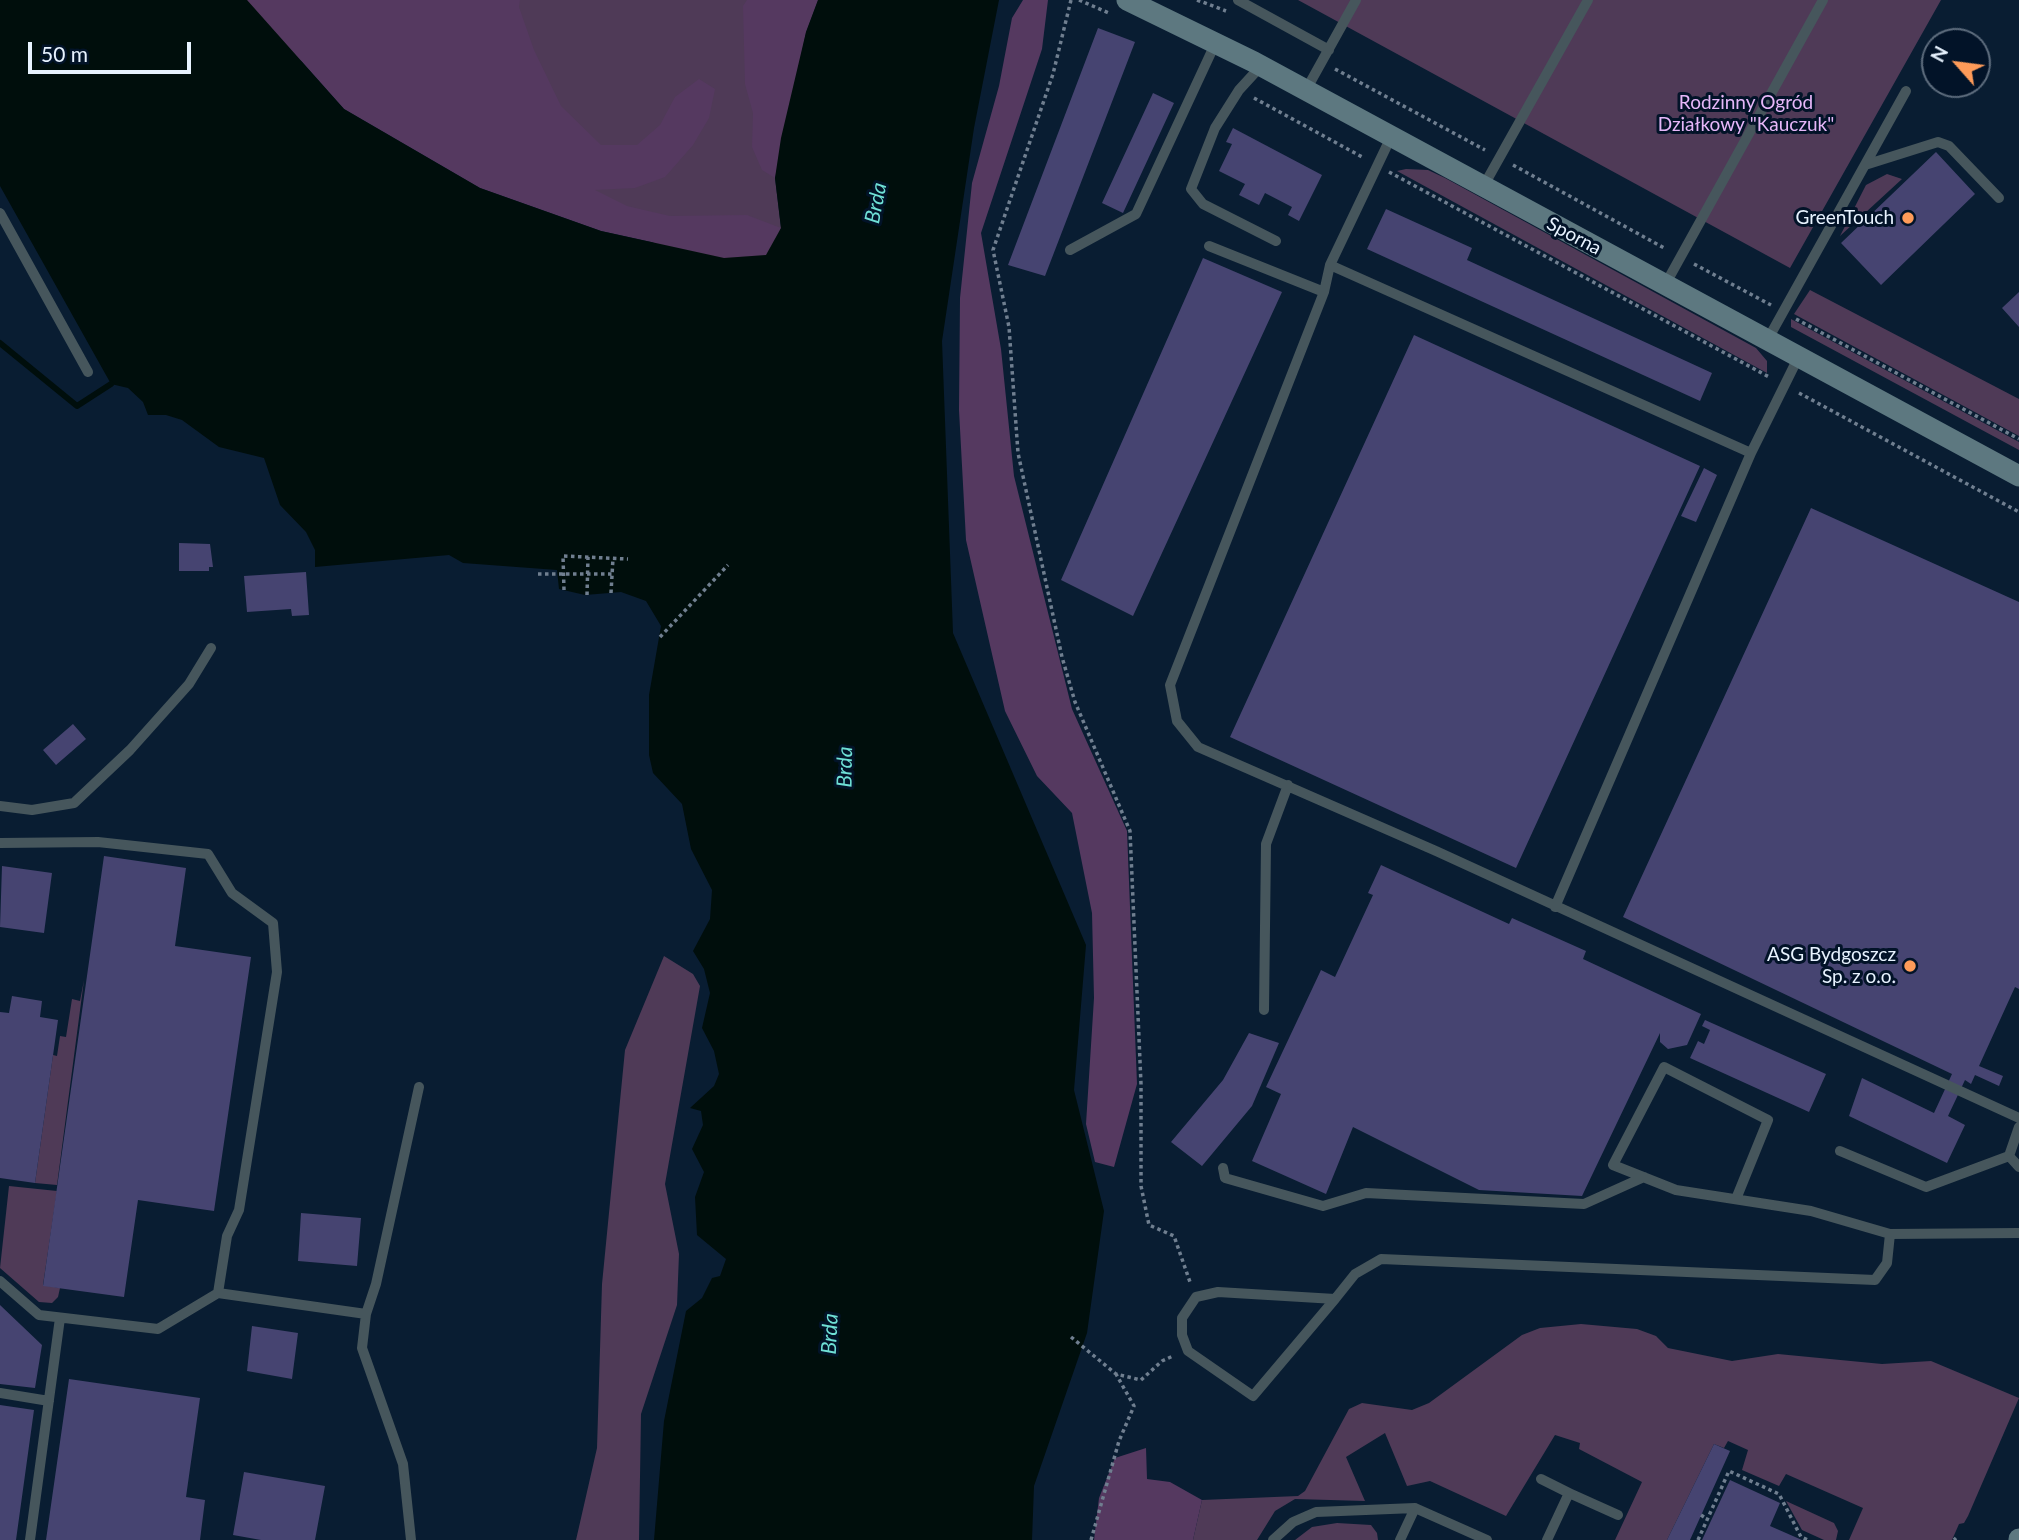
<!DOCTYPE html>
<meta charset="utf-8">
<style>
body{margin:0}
#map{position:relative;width:2019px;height:1540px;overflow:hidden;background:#091d32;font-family:Lato,sans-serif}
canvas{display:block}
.north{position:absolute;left:1921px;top:28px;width:70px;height:70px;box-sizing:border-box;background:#021328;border:2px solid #5e6d7e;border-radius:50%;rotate:298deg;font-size:19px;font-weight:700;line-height:28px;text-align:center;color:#e8f3ff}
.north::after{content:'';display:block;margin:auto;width:24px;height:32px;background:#fe9b59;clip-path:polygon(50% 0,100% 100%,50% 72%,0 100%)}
.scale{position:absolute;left:28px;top:42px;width:163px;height:32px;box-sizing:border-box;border:4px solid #e8f3ff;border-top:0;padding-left:9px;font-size:21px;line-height:24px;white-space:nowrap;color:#e8f3ff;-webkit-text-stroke:5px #021328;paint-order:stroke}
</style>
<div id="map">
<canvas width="2019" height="1540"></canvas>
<div class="north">N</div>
<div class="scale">50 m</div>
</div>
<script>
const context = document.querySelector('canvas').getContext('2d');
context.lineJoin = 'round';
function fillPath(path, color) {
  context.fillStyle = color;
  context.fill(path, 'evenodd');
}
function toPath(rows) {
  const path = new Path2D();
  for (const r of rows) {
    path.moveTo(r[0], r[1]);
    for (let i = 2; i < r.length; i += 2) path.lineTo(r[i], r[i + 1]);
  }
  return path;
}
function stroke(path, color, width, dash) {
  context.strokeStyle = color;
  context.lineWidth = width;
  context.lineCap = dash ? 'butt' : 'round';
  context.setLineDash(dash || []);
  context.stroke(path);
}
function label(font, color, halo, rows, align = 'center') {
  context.font = font + ' Lato,sans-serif';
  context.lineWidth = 6;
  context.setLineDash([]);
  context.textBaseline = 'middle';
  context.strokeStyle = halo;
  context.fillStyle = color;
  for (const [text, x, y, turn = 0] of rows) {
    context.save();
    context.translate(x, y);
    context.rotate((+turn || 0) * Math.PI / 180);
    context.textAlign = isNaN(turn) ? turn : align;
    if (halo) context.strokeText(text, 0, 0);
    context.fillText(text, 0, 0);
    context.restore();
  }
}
fillPath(toPath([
 [183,0,818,0,806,32,775,178,781,228,759,297],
 [1298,0,1941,0,1790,268],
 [1406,169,1428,170,1445,178,1756,348,1767,361,1767,373,1397,171],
 [1887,174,1902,179,1840,236,1866,185],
 [1810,290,2019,399,2019,436,1794,314],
 [1791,319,2019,442,2019,450,1791,327],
 [664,956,693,974,700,986,665,1184,679,1254,677,1305,641,1414,639,1540,576,1540,597,1448,602,1284,625,1050],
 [84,980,57,1185,35,1183,53,1055,57,1056,60,1036,66,1037,72,999,80,1001],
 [9,1186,57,1191,43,1285,60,1288,58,1297,52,1303,39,1302,0,1268],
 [1581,1324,1637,1329,1656,1336,1668,1348,1732,1361,1778,1354,1882,1364,1931,1361,2019,1398,1968,1516,1964,1523,1959,1524,1952,1540,1849,1540,1863,1508,1786,1474,1779,1486,1742,1470,1748,1450,1728,1441,1724,1448,1714,1444,1667,1540,1615,1540,1642,1482,1579,1449,1580,1443,1555,1435,1506,1516,1430,1481,1407,1486,1385,1433,1346,1457,1365,1501,1295,1499,1275,1511,1257,1540,1193,1540,1202,1500,1298,1496,1305,1491,1349,1409,1362,1403,1412,1410,1429,1403,1522,1335,1540,1328],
 [1786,1501,1834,1523,1838,1531,1836,1540,1824,1540,1802,1530],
 [1337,1523,1371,1525,1377,1533,1378,1540,1295,1540,1312,1527]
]), '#4f3a57');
fillPath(toPath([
 [247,0,520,0,519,7,534,50,561,106,601,145,637,145,660,125,675,97,699,79,715,89,709,118,693,145,665,177,635,188,595,190,627,206,670,216,747,215,781,228,766,255,724,258,601,231,480,188,344,109],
 [747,0,818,0,806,32,775,178,762,170,752,147,753,113,745,84,743,6],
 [1023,0,1048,0,1042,49,981,233,1001,349,1014,476,1072,709,1127,831,1137,1084,1114,1167,1095,1162,1086,1124,1094,998,1092,913,1072,813,1037,776,1005,711,966,540,959,410,960,298,972,183,999,86,1012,18],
 [1146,1448,1147,1479,1170,1482,1202,1500,1193,1540,1094,1540,1099,1498,1115,1458]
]), '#553960');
fillPath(toPath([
 [0,0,247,0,344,109,480,188,601,231,724,258,766,255,781,228,775,178,781,138,806,32,818,0,999,0,974,128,942,341,953,633,1086,945,1074,1090,1104,1211,1087,1333,1034,1486,1032,1540,654,1540,664,1421,686,1311,702,1298,712,1278,720,1276,726,1259,697,1235,695,1197,704,1172,692,1149,703,1125,701,1111,690,1108,714,1086,719,1074,714,1051,702,1028,710,993,704,969,693,951,710,919,712,890,691,849,682,804,653,773,649,755,649,695,661,626,646,601,621,592,585,595,559,589,557,570,463,563,449,555,315,567,315,550,306,532,280,505,264,458,219,447,182,420,166,415,148,415,143,402,128,388,111,384,0,186]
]), '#000e0c');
stroke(toPath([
 [0,343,77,406,111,384]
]), '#000e0c', 6);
fillPath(toPath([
 [1098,28,1135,42,1045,276,1008,265],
 [1153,93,1174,103,1123,213,1102,203],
 [1233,128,1322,175,1299,221,1288,215,1292,207,1265,193,1259,205,1239,195,1245,184,1219,171,1232,144,1226,142],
 [1936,152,1975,194,1881,285,1841,243],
 [1386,209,1472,248,1467,260,1712,373,1700,401,1367,249],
 [1203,258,1282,292,1133,616,1061,580],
 [2019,292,2019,327,2002,308],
 [1414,335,1700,466,1516,868,1230,737],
 [1704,468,1717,475,1696,522,1681,516],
 [1811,508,2019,602,2019,989,2015,987,1979,1066,2003,1076,1999,1086,1975,1075,1971,1084,1965,1080,1948,1116,1965,1125,1947,1163,1849,1116,1862,1078,1934,1113,1952,1074,1623,917],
 [179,543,210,544,213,567,209,567,209,571,179,571],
 [306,572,309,615,292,616,291,609,247,612,244,576],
 [73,724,86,739,56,765,43,750],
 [104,856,186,868,175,946,251,957,214,1211,138,1200,124,1297,43,1286],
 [1381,865,1509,924,1512,918,1586,951,1583,959,1701,1014,1687,1045,1668,1049,1660,1042,1660,1033,1582,1196,1479,1190,1353,1127,1326,1194,1252,1161,1281,1094,1266,1087,1321,970,1335,977,1373,895,1368,893],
 [2,866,52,873,44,933,0,927],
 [12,996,42,1001,40,1017,58,1020,35,1183,0,1178,0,1012,9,1013],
 [1705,1020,1826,1074,1809,1112,1690,1058,1698,1041,1704,1044,1710,1030,1702,1026],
 [1249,1033,1279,1043,1252,1106,1202,1166,1171,1142,1223,1080],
 [301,1213,361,1218,357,1266,298,1261],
 [0,1305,42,1345,35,1388,0,1384],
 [252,1326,298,1333,292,1379,247,1371],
 [69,1379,200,1398,186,1497,205,1500,200,1540,46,1540],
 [0,1405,34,1410,16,1540,0,1540],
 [1714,1444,1730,1451,1690,1540,1667,1540],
 [244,1472,325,1486,315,1540,261,1540,233,1535],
 [1730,1480,1780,1503,1770,1526,1802,1540,1702,1540]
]), '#464471');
stroke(toPath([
 [1071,0,1053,74,993,250,1009,327,1018,453,1062,657,1075,702,1130,831,1141,1084,1141,1186,1149,1225,1174,1236,1190,1282],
 [1079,0,1111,14],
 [1197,0,1226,11],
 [1335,69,1485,150],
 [1254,98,1364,158],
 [1513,165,1666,249],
 [1389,172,1771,378],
 [1694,264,1771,305],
 [1796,319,2019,439],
 [1799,393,2019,512],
 [538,574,612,574],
 [564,590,563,556,628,559],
 [611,593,613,558],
 [587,595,588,557],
 [660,637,728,565],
 [1071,1337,1116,1374,1141,1380,1162,1361,1173,1356],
 [1701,1515,1707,1519],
 [1091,1540,1119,1441,1134,1406,1116,1374],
 [1698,1540,1729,1471,1779,1494,1801,1537,1808,1540],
 [1954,1540,1956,1538]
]), '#707f90', 3.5, [3.5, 3.5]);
stroke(toPath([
 [1238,0,1329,50],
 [1261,66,1239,90,1215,128,1191,189,1203,204,1276,241],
 [1306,90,1356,0],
 [1391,137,1330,265,1324,292,1170,685,1177,721,1198,747,1436,851,2019,1118],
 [1865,165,1938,142,1949,146,1999,198],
 [1483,187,1588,0],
 [0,213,88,372],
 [1209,246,1324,292],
 [1070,250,1136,214,1216,42],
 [1330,265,1751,453],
 [1665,285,1823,0],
 [1768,339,1906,91],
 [0,806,32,810,74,803,130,750,189,684,211,648],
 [0,843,98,842,208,854,232,893,273,923,277,972,239,1210,227,1236,218,1293],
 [1555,907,1751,453,1799,356],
 [1264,1010,1266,844,1288,785],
 [2019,1127,2009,1156,2019,1167],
 [1840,1151,1926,1187,2009,1156],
 [1223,1168,1225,1178,1323,1206,1366,1193,1584,1204,1644,1177],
 [1736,1199,1768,1120,1664,1067,1613,1165,1676,1190,1811,1211,1890,1234,2019,1233],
 [0,1281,39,1315,158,1329,218,1293,366,1314,362,1348,403,1464,411,1540],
 [1335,1299,1218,1292,1196,1297,1182,1318,1182,1335,1188,1351,1253,1396,1335,1299,1355,1274,1381,1259,1875,1280,1887,1263,1890,1234],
 [366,1314,376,1284,419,1087],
 [0,1393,49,1401],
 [1541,1479,1569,1493,1547,1540],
 [1569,1493,1618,1515],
 [30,1540,60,1318],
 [1273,1540,1293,1522,1316,1512,1415,1508],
 [1400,1540,1415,1508,1487,1540]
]), '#46565c', 10);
stroke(toPath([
 [1127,0,1254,62,2019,476],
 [2019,1540,2019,1539]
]), '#5d7880', 21);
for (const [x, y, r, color] of [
 [1908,218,7,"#fe9b59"],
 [1910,966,7,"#fe9b59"]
]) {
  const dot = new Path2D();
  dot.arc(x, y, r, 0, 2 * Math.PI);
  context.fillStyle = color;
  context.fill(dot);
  stroke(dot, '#021328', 2.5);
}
label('19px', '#e6b7f9', '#021328', [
 ["Rodzinny Ogród",1746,103],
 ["Działkowy \"Kauczuk\"",1746,125]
]);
label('19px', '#e8f3ff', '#021328', [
 ["GreenTouch",1894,218],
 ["ASG Bydgoszcz",1896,955],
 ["Sp. z o.o.",1896,977]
], 'right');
label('19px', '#e8f3ff', '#021328', [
 ["Sporna",1574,236,28]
]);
label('italic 21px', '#6fe0d6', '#021328', [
 ["Brda",876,203,-79],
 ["Brda",845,767,-89],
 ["Brda",830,1334,-87]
]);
</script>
